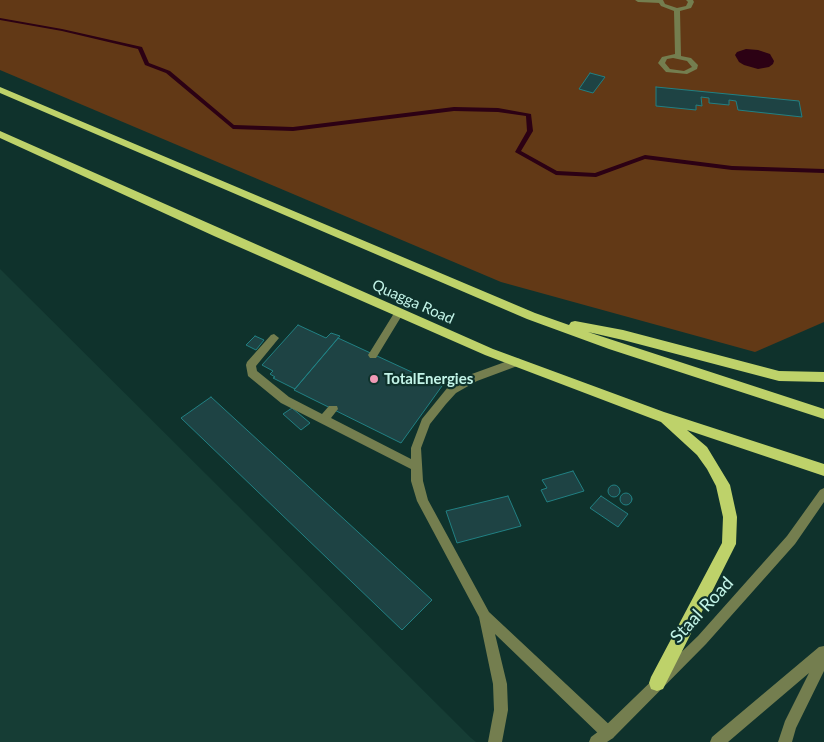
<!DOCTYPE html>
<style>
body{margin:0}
canvas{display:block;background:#0f322c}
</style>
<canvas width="824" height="742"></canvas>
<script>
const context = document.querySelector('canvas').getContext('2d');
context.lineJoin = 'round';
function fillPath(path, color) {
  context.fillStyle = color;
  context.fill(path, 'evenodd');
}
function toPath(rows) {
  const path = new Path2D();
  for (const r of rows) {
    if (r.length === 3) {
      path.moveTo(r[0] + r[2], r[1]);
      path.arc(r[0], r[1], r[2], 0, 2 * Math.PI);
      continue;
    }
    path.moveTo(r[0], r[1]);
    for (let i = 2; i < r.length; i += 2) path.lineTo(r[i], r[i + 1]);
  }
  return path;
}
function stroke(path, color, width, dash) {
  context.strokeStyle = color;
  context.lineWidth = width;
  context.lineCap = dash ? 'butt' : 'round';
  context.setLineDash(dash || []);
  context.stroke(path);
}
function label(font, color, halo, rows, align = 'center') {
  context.font = font + ' Lato,sans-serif';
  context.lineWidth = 4.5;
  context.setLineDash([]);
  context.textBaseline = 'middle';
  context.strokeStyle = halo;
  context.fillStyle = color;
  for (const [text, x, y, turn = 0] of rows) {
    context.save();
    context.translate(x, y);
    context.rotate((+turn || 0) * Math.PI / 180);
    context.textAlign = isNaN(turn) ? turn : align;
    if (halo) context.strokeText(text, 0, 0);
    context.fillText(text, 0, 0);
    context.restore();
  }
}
fillPath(toPath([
 [0,269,471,738,476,742,0,742]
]), '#163d35');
fillPath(toPath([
 [0,0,824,0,824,322,755,352,501,282,0,70]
]), '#623916');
fillPath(toPath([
 [746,49,758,50,770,54,774,61,773,64,769,67,758,69,744,65,739,62,735,55,737,52]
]), '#2c0114');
fillPath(toPath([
 [0,18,62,29,142,47,149,63,170,71,234,125,293,127,454,107,498,108,531,114,533,131,521,151,557,171,595,173,645,155,732,166,824,169,824,173,732,170,645,159,596,177,556,175,515,152,527,131,526,116,498,112,454,111,293,131,233,129,166,73,145,65,138,49,62,31,0,20,0,18]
]), '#2c0114');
const building = toPath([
 [590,73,605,77,593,93,579,89,590,73],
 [656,87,799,101,802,117,738,110,736,101,729,100,729,105,709,103,709,98,701,97,702,106,696,105,696,110,656,106,656,87],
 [298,325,326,338,331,333,340,336,295,389,273,378,275,377,270,374,273,371,262,365,298,325],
 [255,336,264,340,256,350,246,345,255,336],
 [338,338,442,386,401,443,294,390,338,338],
 [211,397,432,600,402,630,181,418,211,397],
 [292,408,310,423,301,430,283,414,292,408],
 [573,471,584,491,547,502,541,490,547,488,542,480,573,471],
 [614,491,6],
 [626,499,6],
 [508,496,521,526,457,543,446,511,508,496],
 [601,496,628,514,618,527,590,508,601,496]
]);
fillPath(building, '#1e4344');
stroke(building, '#218083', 1);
fillPath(toPath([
 [635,0,662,0,663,1,660,3,638,2,635,0],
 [399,309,404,312,376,358,370,358,368,355,370,352,396,310,399,309],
 [274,334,279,338,256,366,257,371,289,397,322,414,329,406,337,406,338,409,331,418,411,459,411,448,422,419,448,387,469,375,516,358,520,359,521,362,520,365,477,381,456,393,446,404,430,424,421,448,423,481,428,500,489,612,613,728,615,733,613,738,608,740,603,738,495,634,507,684,508,710,502,742,488,742,494,710,493,684,479,617,417,501,411,481,411,469,281,403,248,376,246,365,247,362,271,335,274,334]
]), '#747e4f');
fillPath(toPath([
 [657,0,663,0,665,4,677,8,686,6,688,2,686,0,693,0,694,2,691,8,680,11,681,56,691,58,698,65,697,69,687,74,666,72,658,63,662,57,675,54,674,11,661,6,657,0],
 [673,58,687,61,692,67,684,71,670,69,665,63,667,59,673,58],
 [824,488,824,502,795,544,706,644,613,738,607,742,589,742,591,737,603,728,698,636,787,536,820,490,824,488],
 [824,646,824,671,796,728,792,742,778,742,785,721,809,673,728,742,710,742,712,737,819,647,824,646]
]), '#747e4f');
fillPath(toPath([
 [0,87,535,313,569,325,571,322,575,321,623,330,779,371,824,372,824,382,779,381,623,340,588,332,824,409,824,419,609,349,527,319,0,93,0,87],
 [0,131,493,349,664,412,824,464,824,476,687,430,707,447,730,485,737,517,736,544,663,689,657,691,651,689,649,683,651,677,722,543,723,517,716,486,707,469,697,455,661,422,485,355,214,236,0,138,0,131]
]), '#bed26a');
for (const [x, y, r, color] of [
 [374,379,5,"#f09ab6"]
]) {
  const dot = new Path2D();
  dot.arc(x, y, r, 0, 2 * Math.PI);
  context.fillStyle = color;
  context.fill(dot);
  stroke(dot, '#0f322c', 2);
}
label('15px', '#c3f4e8', '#0f322c', [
 ["Quagga Road",413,302,24]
]);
label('bold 15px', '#c3f4e8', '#0f322c', [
 ["TotalEnergies",384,379]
], 'left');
label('18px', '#c3f4e8', '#0f322c', [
 ["Staal Road",702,610,-47]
]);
</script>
